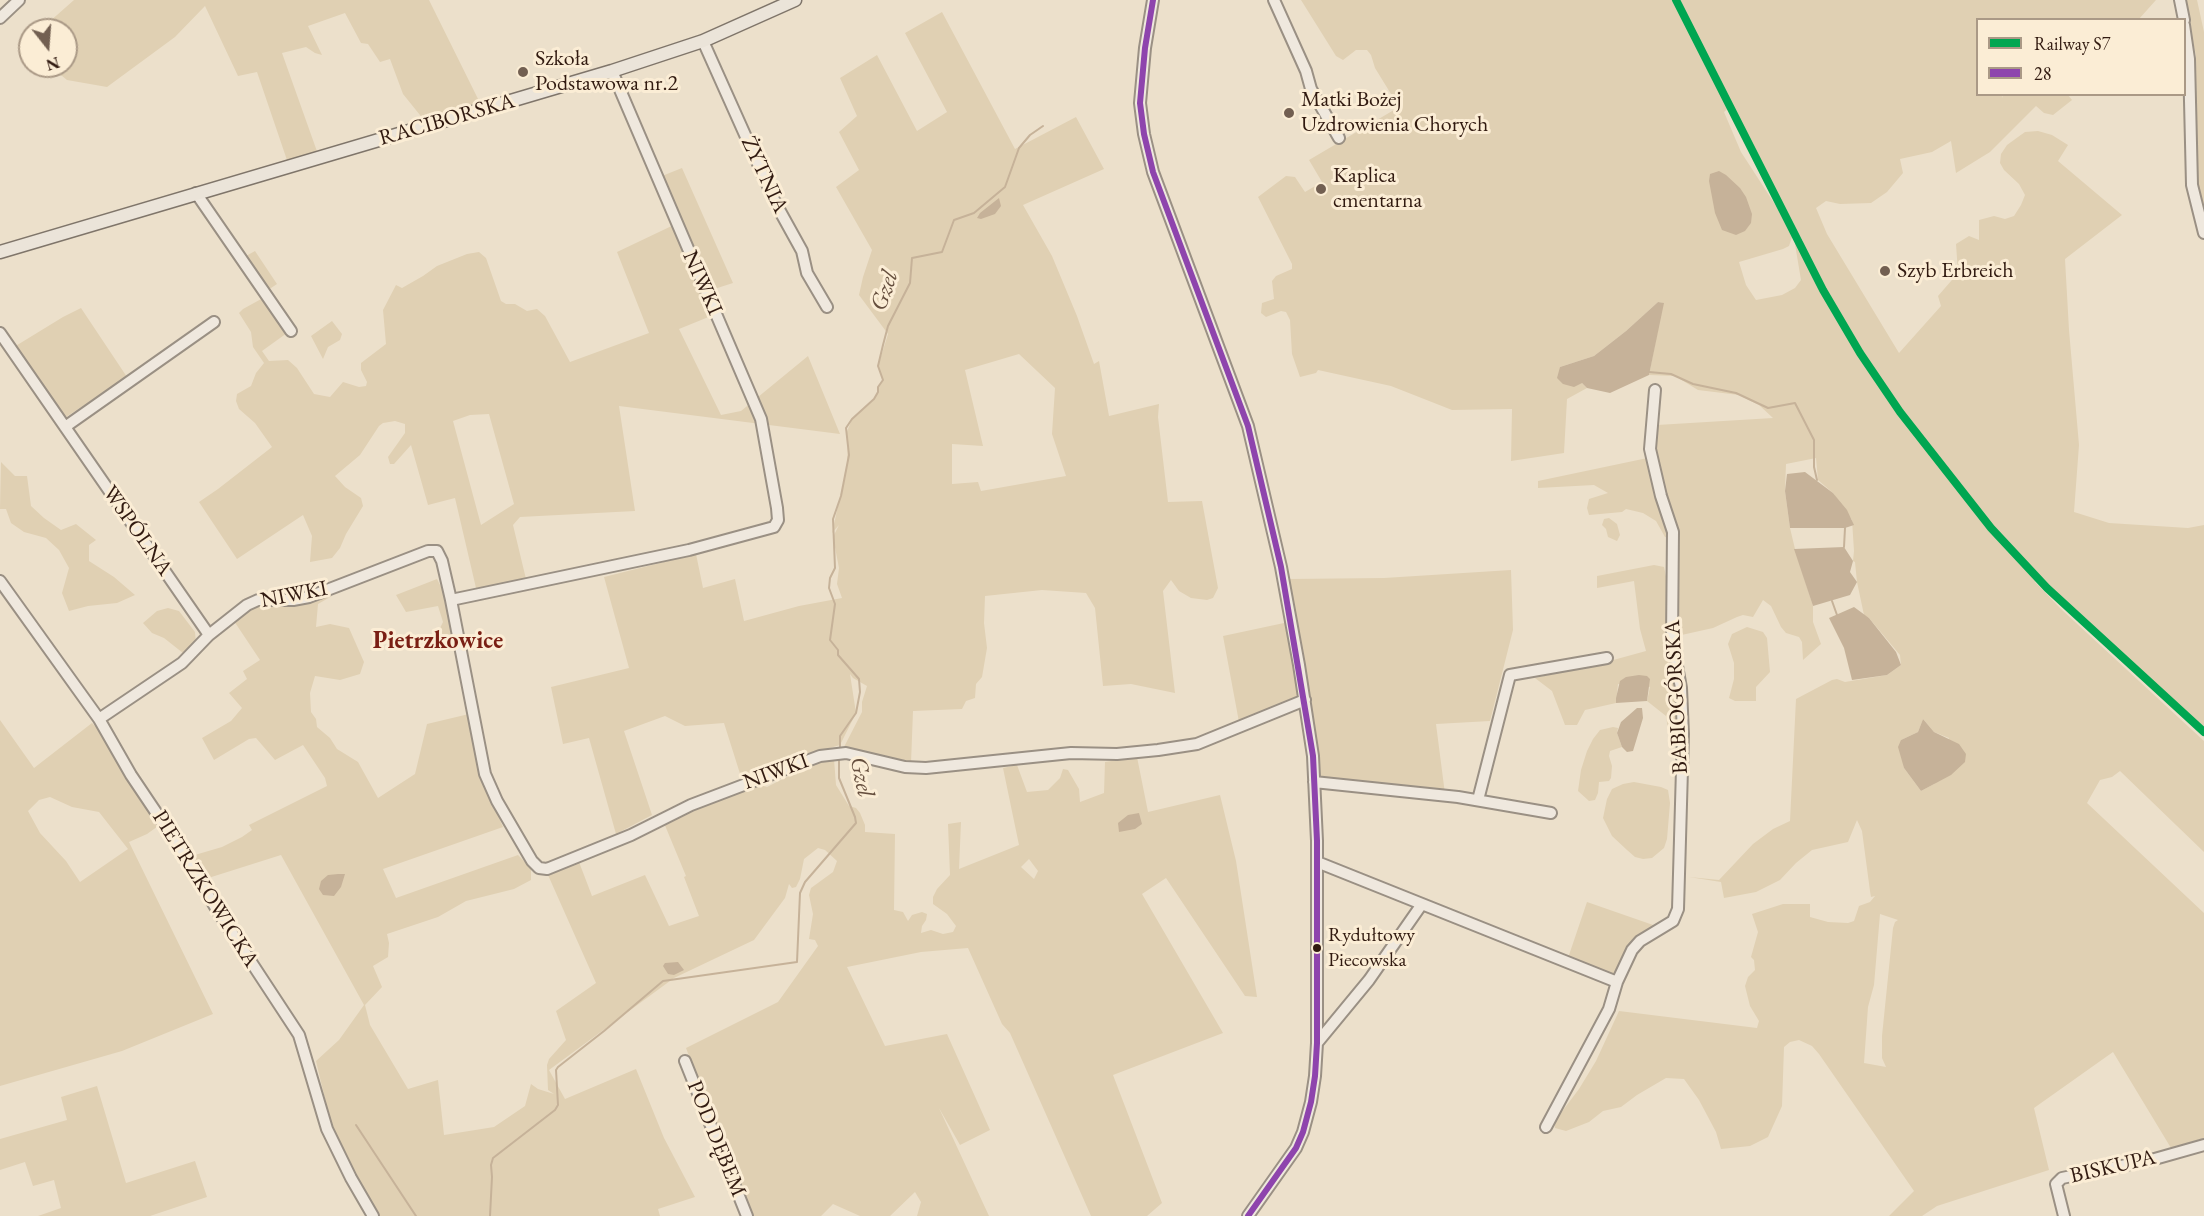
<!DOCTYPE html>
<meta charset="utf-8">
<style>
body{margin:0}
#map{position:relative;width:2204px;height:1216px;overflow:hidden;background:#ece0cb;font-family:"EB Garamond",serif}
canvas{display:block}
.legend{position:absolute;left:1976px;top:18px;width:210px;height:78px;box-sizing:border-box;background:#fbedd5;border:2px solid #aa9986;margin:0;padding:8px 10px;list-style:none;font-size:18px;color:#311a10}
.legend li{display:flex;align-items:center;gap:12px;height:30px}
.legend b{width:30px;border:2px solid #aa9986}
.north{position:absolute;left:18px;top:18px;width:60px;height:60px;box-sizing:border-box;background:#fbedd5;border:2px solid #aa9986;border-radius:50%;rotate:163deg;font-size:16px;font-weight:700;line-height:24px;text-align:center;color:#311a10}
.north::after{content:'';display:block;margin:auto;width:21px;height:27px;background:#725f51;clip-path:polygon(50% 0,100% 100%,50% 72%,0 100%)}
</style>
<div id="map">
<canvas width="2204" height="1216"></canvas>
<ul class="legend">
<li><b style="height:8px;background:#00a651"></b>Railway S7</li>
<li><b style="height:8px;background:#8e44ad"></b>28</li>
</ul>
<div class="north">N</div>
</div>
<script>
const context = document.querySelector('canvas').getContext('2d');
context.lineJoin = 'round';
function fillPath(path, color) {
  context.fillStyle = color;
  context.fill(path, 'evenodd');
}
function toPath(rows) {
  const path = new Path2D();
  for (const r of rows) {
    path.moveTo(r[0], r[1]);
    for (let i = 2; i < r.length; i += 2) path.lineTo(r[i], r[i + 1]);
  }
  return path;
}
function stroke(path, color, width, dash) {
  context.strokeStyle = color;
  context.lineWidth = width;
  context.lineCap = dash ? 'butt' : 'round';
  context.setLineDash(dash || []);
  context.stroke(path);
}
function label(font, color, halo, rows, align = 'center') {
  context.font = font + ' "EB Garamond",serif';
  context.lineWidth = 6;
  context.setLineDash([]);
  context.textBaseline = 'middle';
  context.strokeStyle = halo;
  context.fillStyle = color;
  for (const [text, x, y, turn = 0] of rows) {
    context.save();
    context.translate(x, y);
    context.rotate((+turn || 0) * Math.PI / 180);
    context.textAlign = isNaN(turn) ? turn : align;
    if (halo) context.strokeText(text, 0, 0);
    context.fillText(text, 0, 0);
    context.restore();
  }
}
fillPath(toPath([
 [74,0,429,0,483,109,428,125,403,94,390,59,380,62,368,44,361,43,345,13,308,26,322,55,315,53,306,47,282,53,319,157,289,166,257,72,238,76,205,6,175,37,107,87,67,80,50,66,66,66,66,30,40,30],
 [1301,0,2156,0,2139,19,1978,20,1978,94,2001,95,2003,98,2002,95,2068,95,2072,100,2053,115,2044,113,2036,106,1990,152,1956,173,1951,141,1932,152,1900,159,1903,173,1887,192,1871,203,1840,204,1826,201,1816,208,1827,234,1899,353,1941,306,1938,296,1958,273,1956,244,1969,236,1979,240,1979,220,1994,216,2005,219,2014,216,2021,205,2025,195,2019,184,2004,170,2000,163,2001,154,2007,145,2018,137,2025,132,2038,131,2052,135,2068,145,2058,161,2122,215,2065,259,2069,330,2079,445,2074,512,2109,523,2188,528,2204,525,2204,734,2039,579,2035,582,2061,609,2204,741,2204,852,2120,771,2112,777,2100,780,2087,803,2204,913,2204,1138,2171,1148,2113,1052,2034,1108,2049,1170,1937,1206,1922,1216,1889,1216,1914,1191,1819,1054,1812,1046,1799,1040,1790,1042,1784,1047,1782,1106,1768,1137,1750,1146,1721,1149,1716,1132,1699,1100,1684,1079,1666,1078,1637,1095,1621,1107,1603,1111,1589,1122,1566,1131,1555,1128,1554,1122,1579,1089,1596,1061,1619,1011,1757,1028,1759,1021,1750,1006,1745,986,1748,977,1755,970,1754,960,1751,957,1758,932,1752,914,1783,904,1810,904,1810,917,1828,922,1848,923,1854,921,1859,906,1870,902,1875,896,1871,897,1870,891,1862,831,1857,820,1848,842,1812,850,1796,863,1780,880,1756,892,1724,898,1721,882,1689,877,1719,880,1753,844,1773,829,1790,821,1796,699,1832,680,1837,679,1845,682,1887,675,1901,665,1900,655,1869,618,1864,615,1857,582,1855,562,1853,561,1854,551,1852,520,1833,493,1818,480,1816,458,1786,464,1785,491,1790,528,1795,549,1813,606,1813,622,1821,644,1803,660,1802,642,1799,637,1786,633,1781,627,1771,606,1763,600,1753,617,1743,615,1737,617,1713,628,1677,636,1675,539,1665,537,1656,521,1643,513,1626,509,1622,512,1589,515,1587,508,1589,499,1608,493,1594,485,1538,488,1538,481,1657,456,1655,447,1657,425,1773,418,1759,405,1739,395,1698,390,1675,376,1649,375,1663,303,1658,302,1626,331,1594,356,1560,367,1582,383,1587,388,1567,399,1564,453,1511,461,1512,409,1452,410,1391,386,1318,370,1316,373,1300,377,1292,354,1290,320,1286,312,1281,311,1266,317,1261,313,1262,303,1274,299,1272,281,1276,276,1292,269,1292,264,1258,197,1286,176,1295,177,1305,192,1322,182,1309,160,1399,107,1375,68,1371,55,1367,50,1356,50,1343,60,1336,56],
 [1732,105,1781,205,1803,241,1795,244,1801,280,1795,288,1782,295,1756,300,1746,285,1739,262,1783,249,1789,246,1792,237,1776,206,1741,152,1724,112],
 [1923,719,1934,732,1949,738,1934,784,1921,791,1904,768,1901,740,1918,732],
 [1880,914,1898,920,1895,922,1893,928,1882,1036,1882,1058,1886,1067,1864,1063,1868,1007,1874,985],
 [2183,0,2197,0,2204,32,2204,211,2197,187,2196,55],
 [942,12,1015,149,1076,117,1104,169,1023,205,1052,256,1077,316,1094,364,1099,361,1109,416,1159,404,1158,417,1168,502,1202,501,1218,588,1213,598,1207,600,1191,598,1179,591,1171,580,1163,591,1175,693,1131,684,1103,686,1095,608,1086,593,1042,590,985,596,984,623,987,648,982,677,976,684,975,698,966,701,962,709,913,711,911,763,844,747,862,712,862,702,867,686,853,678,850,674,856,713,840,745,799,757,742,780,724,723,685,726,665,716,624,731,652,815,616,834,589,738,563,744,551,687,629,668,604,577,696,554,703,588,735,579,744,621,799,606,842,598,837,584,839,568,833,537,839,525,832,533,847,466,848,442,846,434,852,419,874,400,878,392,878,387,883,380,878,366,888,334,859,295,863,277,872,250,836,187,859,170,839,132,857,116,840,78,877,55,917,131,947,112,905,33],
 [1019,354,1055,388,1052,434,1066,476,981,491,978,482,952,484,952,444,983,446,965,370],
 [682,168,733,283,708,291,711,316,679,329,721,415,741,411,808,356,840,434,619,406,635,511,520,517,513,525,526,579,476,588,455,498,428,505,411,445,394,464,390,464,388,457,405,433,405,424,395,421,383,423,379,426,360,455,335,476,345,487,361,498,363,506,346,534,340,548,332,558,310,562,312,536,303,515,237,559,199,502,218,489,272,447,255,423,239,409,236,401,237,394,251,386,256,373,264,363,253,347,251,332,239,313,243,309,263,298,287,333,262,351,269,361,288,360,297,368,314,394,330,397,343,382,359,387,366,386,367,382,361,370,361,363,386,344,383,310,396,285,402,288,423,276,437,266,467,254,479,252,486,258,501,301,506,304,515,304,527,311,537,309,545,316,570,362,649,333,617,252,680,222,662,176],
 [489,414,514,504,481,525,453,421,470,415],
 [255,251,277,284,268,290,246,256],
 [81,308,127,377,66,417,60,415,14,347,63,317],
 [332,321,342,334,340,340,328,347,323,359,311,336],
 [1,462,15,476,27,476,31,506,44,518,61,530,76,524,96,540,89,545,89,561,114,577,135,595,117,603,88,606,69,611,62,593,69,568,59,550,46,538,24,532,11,523,6,509,0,509],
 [1609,518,1617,524,1620,535,1617,541,1608,537,1606,529,1602,525,1604,519],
 [1654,565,1664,567,1667,581,1666,647,1676,687,1681,740,1673,740,1669,735,1666,716,1647,701,1650,687,1618,684,1616,703,1585,710,1577,725,1565,725,1552,691,1535,678,1606,662,1646,651,1640,629,1634,581,1597,588,1597,576],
 [1511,570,1513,630,1490,721,1436,724,1445,794,1314,782,1298,703,1239,722,1223,636,1284,623,1288,579,1384,578],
 [437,579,448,601,453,632,448,642,438,632,443,622,438,606,406,612,396,595],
 [332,596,318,604,316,627,330,624,349,628,364,662,360,674,340,680,315,676,310,693,311,712,316,719,317,727,330,738,337,749,358,762,378,798,415,774,427,724,469,714,475,754,483,781,503,827,383,869,396,898,518,855,531,868,531,880,514,889,466,901,438,917,387,934,389,943,388,957,373,966,382,987,365,1005,370,1025,408,1089,438,1080,444,1135,494,1127,525,1106,531,1084,538,1089,554,1094,548,1090,547,1065,549,1059,566,1040,556,1011,596,983,548,875,579,862,592,896,645,875,669,926,699,916,684,877,686,876,664,823,711,802,760,785,767,787,810,765,834,759,836,785,849,806,856,808,860,813,865,825,865,832,895,834,894,910,903,912,908,921,912,915,922,912,927,914,926,920,922,926,921,933,931,930,943,934,953,932,956,926,947,914,933,904,933,897,937,889,950,875,948,824,961,822,959,869,1019,845,1003,768,1017,765,1027,792,1048,790,1060,778,1063,769,1068,770,1079,789,1080,802,1104,793,1105,762,1137,757,1148,812,1220,795,1236,861,1257,997,1245,996,1166,878,1142,894,1223,1033,1113,1075,1162,1203,1147,1216,1091,1216,1010,1033,1002,1024,968,948,921,952,847,967,885,1046,947,1034,990,1130,960,1145,939,1108,989,1216,917,1216,921,1202,915,1192,890,1216,860,1216,833,1204,821,1216,752,1216,741,1184,738,1185,686,1048,778,1002,818,946,815,940,809,939,813,914,809,895,811,888,833,872,837,861,825,850,818,848,804,859,800,879,796,887,792,888,789,884,785,898,754,940,674,978,549,1070,565,1099,636,1069,664,1138,695,1197,658,1209,660,1216,378,1216,357,1181,333,1133,316,1061,339,1040,364,1005,281,855,202,880,188,857,222,847,242,837,252,830,249,825,327,786,325,778,303,745,275,760,256,738,249,739,214,760,202,738,231,721,242,708,229,693,247,679,243,671,260,660,234,621,254,606,274,607,299,605],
 [1029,859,1038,871,1034,879,1021,867],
 [168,608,179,611,195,632,196,643,183,653,164,638,152,633,143,623,157,611],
 [1747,627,1763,632,1767,638,1770,672,1756,687,1756,701,1735,701,1729,698,1734,679,1734,663,1728,644,1732,634],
 [0,720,34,768,92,723,104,735,161,824,147,834,129,842,213,1014,122,1051,0,1086],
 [50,797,72,807,99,812,128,849,80,882,66,861,40,833,28,811,39,800],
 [1613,727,1618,728,1617,733,1622,747,1610,751,1609,756,1612,766,1611,778,1609,781,1599,782,1598,793,1595,800,1589,801,1578,791,1581,770,1587,751,1593,739,1600,730],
 [1634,782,1661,787,1668,790,1670,803,1667,839,1664,848,1652,858,1643,859,1635,857,1627,850,1612,836,1603,818,1607,799,1612,789,1623,784],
 [1587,902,1656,926,1613,977,1568,958],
 [97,1086,126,1183,195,1161,207,1197,150,1216,38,1216,61,1208,54,1180,33,1186,25,1162,0,1170,0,1139,67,1120,61,1097]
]), '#e0d0b3');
fillPath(toPath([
 [1719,171,1726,175,1740,188,1746,197,1752,214,1751,223,1745,231,1736,235,1722,230,1715,213,1709,181,1710,174],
 [999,198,1001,206,995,214,981,219,977,218,980,213],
 [1658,302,1664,303,1649,375,1610,393,1587,388,1582,383,1574,387,1563,384,1557,378,1560,367,1594,356,1626,331],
 [1805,472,1833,493,1847,510,1854,525,1845,528,1790,528,1785,491,1787,474],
 [1844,547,1853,561,1850,572,1857,582,1850,595,1813,606,1794,549],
 [1854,607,1869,618,1896,652,1901,665,1887,675,1852,680,1844,648,1829,618],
 [1639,675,1647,676,1650,679,1647,701,1616,703,1616,698,1620,681,1626,677],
 [1637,708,1642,708,1643,718,1633,751,1627,752,1622,747,1617,733,1621,722],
 [1923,719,1934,732,1959,744,1966,754,1965,762,1951,775,1921,791,1904,768,1898,747,1901,740,1918,732],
 [1139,813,1142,824,1135,829,1119,832,1118,823,1128,815],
 [338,874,345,874,341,887,334,896,323,895,319,889,321,881,328,875],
 [678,962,684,970,674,975,668,974,663,966,665,963]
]), '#c6b299');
stroke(toPath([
 [1649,372,1671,374,1693,384,1736,393,1768,408,1795,403,1814,440,1814,467,1817,480],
 [1844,547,1845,528],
 [1832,601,1837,615],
 [840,750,840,736,856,713,860,692,859,679,838,655,838,650,830,640,835,604,829,588,830,578,835,568,833,519,841,496,849,455,846,428,852,419,874,399,878,392,878,387,883,380,878,366,883,345,888,326,910,283,912,258,942,252,954,220,974,213,1005,187,1019,148,1030,135,1043,126],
 [356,1125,416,1216],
 [490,1216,492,1177,491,1165,493,1158,555,1110,558,1105,556,1070,558,1067,604,1031,663,981,797,962,800,893,805,882,856,823,855,817,839,778,839,756]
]), '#c6b299', 2);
const minor = toPath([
 [1153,0,1145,48,1140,103,1144,134,1153,172,1248,426,1281,567,1299,665,1313,756,1317,841,1317,1043,1315,1076,1311,1102,1303,1132,1296,1148,1248,1216],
 [1274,0,1306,71,1311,89,1339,138],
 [2180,0,2184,20],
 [0,18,19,0],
 [2184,25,2189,59,2192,185,2204,233],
 [703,41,776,204,802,251,807,273,827,307],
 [196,193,291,331],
 [0,333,209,635],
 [65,427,214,322],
 [0,581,99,719,131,775,180,848,217,910,299,1035,327,1129,351,1178,373,1216],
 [451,600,485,774,497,801,532,861,539,868,547,869,631,835,691,805,820,756,846,753,905,767,926,768,1071,753,1117,754,1158,750,1197,744,1305,700],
 [99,719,182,663,209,635,247,605,258,600,293,600,309,597,428,551,437,551,442,561,451,600,689,550,774,527,778,520,777,508,761,419,612,71],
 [1314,782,1458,797,1551,813],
 [1478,800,1510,675,1607,658],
 [1317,862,1617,982],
 [1317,1043,1369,980,1422,904],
 [685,1061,747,1216],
 [1546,1127,1609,1009,1617,982,1632,950,1640,941,1673,921,1678,909,1683,734,1681,688,1672,638,1673,532,1661,496,1650,449,1655,390],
 [2064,1216,2056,1184,2062,1178,2151,1160,2204,1145]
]);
const major = toPath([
 [0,252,612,71,703,41,795,0]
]);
stroke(minor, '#9a9084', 14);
stroke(major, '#7f756a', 15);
stroke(minor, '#efe8de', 10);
stroke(major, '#ebe4d9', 12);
stroke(toPath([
 [1153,0,1145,48,1140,103,1144,134,1153,172,1248,426,1281,567,1313,756,1317,841,1317,1043,1315,1076,1311,1102,1303,1132,1296,1148,1248,1216]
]), '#8e44ad', 6);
stroke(toPath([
 [1676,0,1823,290,1860,353,1900,412,1991,528,2047,588,2204,732]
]), '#00a651', 8);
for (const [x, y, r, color] of [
 [523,72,6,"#725f51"],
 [1289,113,6,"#725f51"],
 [1321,189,6,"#725f51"],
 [1885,271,6,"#725f51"],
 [1317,948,5,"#311a10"]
]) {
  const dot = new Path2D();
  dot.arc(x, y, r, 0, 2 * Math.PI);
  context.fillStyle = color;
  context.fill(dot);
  stroke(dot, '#fbedd5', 2);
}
label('20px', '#311a10', '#fbedd5', [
 ["Rydułtowy",1328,936],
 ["Piecowska",1328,961]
], 'left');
label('22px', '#311a10', '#fbedd5', [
 ["Szkoła",535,59],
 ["Podstawowa nr.2",535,84],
 ["Matki Bożej",1301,100],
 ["Uzdrowienia Chorych",1301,125],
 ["Kaplica",1333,176],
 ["cmentarna",1333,201],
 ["Szyb Erbreich",1897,271]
], 'left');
label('22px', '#311a10', '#fbedd5', [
 ["RACIBORSKA",447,120,-16],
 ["ŻYTNIA",764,175,65],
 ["NIWKI",702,283,66],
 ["WSPÓLNA",137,531,55],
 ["NIWKI",294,595,-11],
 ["BABIOGÓRSKA",1677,697,-93],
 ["NIWKI",776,772,-20],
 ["PIETRZKOWICKA",205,889,58],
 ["POD DĘBEM",716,1139,68],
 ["BISKUPA",2113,1167,-13]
]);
label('italic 24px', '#664f3e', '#fbedd5', [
 ["Gzel",885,291,-71],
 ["Gzel",861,777,78]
]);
label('bold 24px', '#7a1f14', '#fbedd5', [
 ["Pietrzkowice",438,641]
]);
</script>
